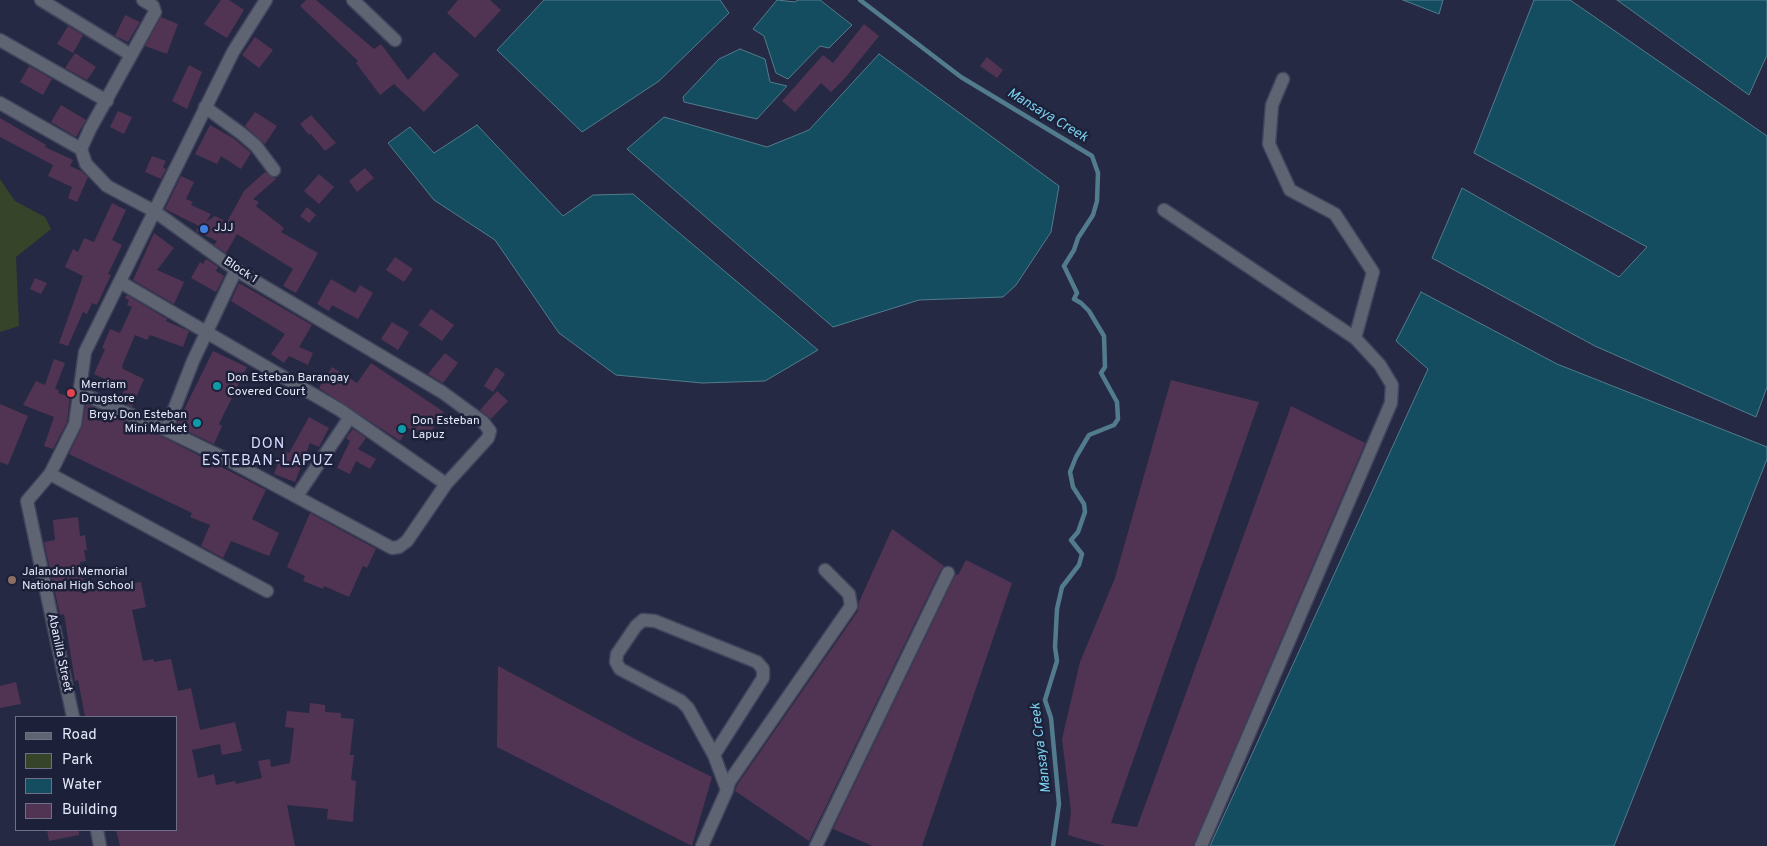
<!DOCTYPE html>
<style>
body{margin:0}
#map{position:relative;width:1767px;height:846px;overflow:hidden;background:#262943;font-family:Overpass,sans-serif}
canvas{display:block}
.legend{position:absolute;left:15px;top:716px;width:162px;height:115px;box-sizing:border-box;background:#1d2039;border:1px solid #6d7086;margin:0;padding:6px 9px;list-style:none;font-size:15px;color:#e4e8f9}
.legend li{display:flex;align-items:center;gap:10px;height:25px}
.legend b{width:25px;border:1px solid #6d7086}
</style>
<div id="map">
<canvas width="1767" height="846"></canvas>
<ul class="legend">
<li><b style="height:6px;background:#5e6471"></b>Road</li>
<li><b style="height:14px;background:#364429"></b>Park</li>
<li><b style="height:14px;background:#134d5f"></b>Water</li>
<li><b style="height:14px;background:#513453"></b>Building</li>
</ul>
</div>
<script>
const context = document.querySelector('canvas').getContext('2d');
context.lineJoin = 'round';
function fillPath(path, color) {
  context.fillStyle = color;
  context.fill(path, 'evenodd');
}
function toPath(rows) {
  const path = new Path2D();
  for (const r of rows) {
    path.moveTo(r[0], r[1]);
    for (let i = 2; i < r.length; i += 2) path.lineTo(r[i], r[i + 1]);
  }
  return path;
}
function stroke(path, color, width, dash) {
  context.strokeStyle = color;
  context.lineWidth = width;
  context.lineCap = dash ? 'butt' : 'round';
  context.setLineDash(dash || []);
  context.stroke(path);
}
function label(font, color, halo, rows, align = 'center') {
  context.font = font + ' Overpass,sans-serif';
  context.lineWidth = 5;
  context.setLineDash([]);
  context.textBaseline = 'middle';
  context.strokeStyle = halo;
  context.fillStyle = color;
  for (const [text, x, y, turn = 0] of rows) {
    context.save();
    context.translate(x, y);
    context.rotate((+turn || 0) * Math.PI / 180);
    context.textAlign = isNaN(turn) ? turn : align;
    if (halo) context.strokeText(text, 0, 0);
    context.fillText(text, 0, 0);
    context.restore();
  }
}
fillPath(toPath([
 [0,179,15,201,45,217,51,229,16,257,19,326,0,332]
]), '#364429');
const water = toPath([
 [544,0,720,0,729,13,659,81,582,132,497,50,544,0],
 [777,0,795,2,798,0,820,0,852,25,829,48,820,46,788,79,776,73,764,36,753,29,777,0],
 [1403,0,1443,0,1439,14,1403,0],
 [1534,0,1570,0,1767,136,1767,387,1756,417,1595,346,1432,258,1462,188,1619,277,1647,247,1474,153,1534,0],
 [1617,0,1767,0,1767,55,1749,95,1617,0],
 [740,49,765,59,770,82,787,86,757,119,684,102,683,97,719,59,740,49],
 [879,54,1059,186,1051,232,1016,285,1003,297,919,300,833,327,627,149,664,117,767,147,809,130,879,54],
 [477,125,563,216,593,195,633,194,818,350,765,381,702,383,616,375,559,333,495,240,434,200,388,143,410,127,434,153,477,125],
 [1421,292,1557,364,1767,447,1767,459,1614,846,1210,846,1428,369,1396,341,1421,292]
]);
fillPath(water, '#134d5f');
stroke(water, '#527c8d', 1);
stroke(toPath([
 [860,0,961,77,1092,156,1098,173,1097,201,1093,215,1078,238,1074,250,1064,266,1077,293,1074,299,1081,303,1089,311,1104,336,1105,367,1101,373,1117,402,1118,419,1114,425,1089,435,1076,457,1070,472,1073,487,1084,504,1085,512,1078,532,1071,540,1082,554,1079,565,1062,587,1057,609,1055,647,1057,661,1045,700,1051,718,1059,804,1053,846]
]), '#527c8d', 4.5);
fillPath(toPath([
 [221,0,229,0,244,10,227,38,204,24],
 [306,0,316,0,374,49,381,44,408,80,434,52,459,75,424,112,394,84,380,95,356,63,358,61,300,6],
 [458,0,490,0,501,10,475,38,447,13],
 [125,15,140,22,128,42,115,36],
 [161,17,178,24,167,54,145,46],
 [864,24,879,36,845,78,831,92,821,83,795,112,782,101,823,55,833,63],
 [68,26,83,35,73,53,57,44],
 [255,37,273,50,259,68,242,55],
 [75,53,96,67,87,80,65,68],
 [987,57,1003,70,997,78,980,66],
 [189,65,202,72,187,109,172,101],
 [29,66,52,79,43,95,20,82],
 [61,105,86,120,76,137,51,122],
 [118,111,132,117,124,134,110,127],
 [255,112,277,126,265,144,245,126],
 [311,115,336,143,325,151,311,134,309,135,300,124],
 [0,118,46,145,45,147,73,160,70,166,81,171,88,177,77,202,68,198,72,187,48,176,53,165,0,137],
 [210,125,233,138,251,153,241,169,221,156,217,164,195,154],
 [152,156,166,161,163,167,166,169,161,179,145,172],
 [365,168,374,178,357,192,349,181],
 [265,172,276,179,253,199,259,202,256,206,284,228,281,232,318,253,296,293,283,286,293,269,237,234,226,253,214,245,217,241,196,231,199,226,165,209,181,176,194,182,186,199,193,202,191,205,211,214,206,222,215,216,227,222,244,191],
 [319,174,334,187,319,204,304,191],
 [112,203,126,210,112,240,122,245,108,274,111,275,97,305,92,303,87,314,83,312,68,346,59,343,83,276,65,267,73,249,78,252,84,238,94,242],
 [307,207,316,215,309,223,300,216],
 [154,233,174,248,157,270,184,282,174,304,133,280],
 [395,257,413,269,404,282,386,270],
 [206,259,218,267,216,271,224,276,216,292,191,278,200,262,203,264],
 [35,278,47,283,41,294,30,289],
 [331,279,355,293,360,285,373,293,358,319,332,305,329,311,317,304],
 [239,283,312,325,299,347,313,353,308,365,289,356,284,363,271,354,285,334,231,301],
 [127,295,167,319,166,321,189,331,183,347,150,335,147,340,135,335,122,366,123,369,144,379,132,407,120,401,125,388,94,374,105,349,102,348,110,329,120,333,132,307,127,305,129,300,125,298],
 [431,309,454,325,442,341,419,325],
 [392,322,409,332,398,350,381,339],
 [213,351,247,367,219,424,222,426,214,444,176,426],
 [445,353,458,363,443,383,428,374],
 [54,359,65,363,55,389,59,390,58,393,70,397,67,422,53,449,44,446,54,417,23,405,36,381,45,385],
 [371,363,444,412,427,438,408,428,400,441,319,388,332,367,357,383],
 [496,367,505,374,493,392,484,386],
 [1171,380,1259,402,1111,823,1137,827,1291,406,1365,443,1193,846,1105,846,1068,835,1071,811,1062,739,1080,662,1115,578],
 [497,391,508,401,491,419,480,410],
 [0,404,28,416,8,465,0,462],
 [86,404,163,437,266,490,252,519,279,533,269,556,231,541,223,558,201,546,210,525,190,517,192,513,69,454,82,427],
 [309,417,329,428,319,447,310,443,295,482,274,474,283,451,289,453],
 [353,429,366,438,358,449,376,459,370,469,356,461,350,474,337,468,350,441,346,438],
 [310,513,376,549,367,568,363,566,349,597,324,586,323,589,303,581,305,576,287,567],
 [78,517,80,536,85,535,87,550,84,550,86,561,80,562,85,591,141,582,146,607,132,610,143,661,153,659,154,662,171,659,178,691,191,688,200,730,235,722,242,751,222,755,220,744,192,750,198,778,214,774,216,785,235,781,236,784,262,778,258,761,270,759,271,767,290,763,294,728,285,727,287,711,309,713,310,703,325,705,325,712,341,713,341,718,354,719,350,755,354,755,351,780,356,781,353,822,327,819,328,809,287,805,295,846,120,846,116,830,176,830,176,717,85,717,78,680,75,681,64,614,60,615,44,542,55,540,53,520],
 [892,529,944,566,941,569,809,841,735,791,737,785,858,611,859,602],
 [966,560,1012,583,922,846,873,846,833,829,956,574,958,575],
 [498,666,637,740,712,777,692,846,497,747],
 [16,682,21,704,0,708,0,686],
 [47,830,79,830,79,835,49,841]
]), '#513453');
const minor = toPath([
 [41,0,131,55],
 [353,0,395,40],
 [0,40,107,101],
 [1283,79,1272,105,1269,144,1290,190,1335,214,1373,272,1355,338],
 [0,103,81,149,86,164,107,186,154,211,236,270,442,392,483,422,490,431,488,438,446,484,407,541,399,547,392,548,228,460,166,430,80,393],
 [205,107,242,134,256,146,274,170],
 [81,149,90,129,155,12,153,6,143,0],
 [1164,210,1355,338,1380,365,1392,385,1391,403,1382,424,1201,846],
 [120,282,340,410,446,484],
 [166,430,193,361,236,270],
 [50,474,267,591],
 [297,496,350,417],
 [73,717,27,501,50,474,75,424,85,352,233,52,266,0],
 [727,790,729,782,851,606,849,594,825,570],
 [97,830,100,846],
 [702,846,727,790,714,755,688,708,681,701,620,669,616,662,617,654,636,626,643,620,655,621,757,662,763,669,763,678,714,755],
 [816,846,948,573]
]);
stroke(minor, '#41445c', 15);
stroke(minor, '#5e6471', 12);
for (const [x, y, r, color] of [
 [204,229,5,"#3f7fe0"],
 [217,386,5,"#0f9aa8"],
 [71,393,5,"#e0444e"],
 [197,423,5,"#0f9aa8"],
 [402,429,5,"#0f9aa8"],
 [12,580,5,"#8d6e63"]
]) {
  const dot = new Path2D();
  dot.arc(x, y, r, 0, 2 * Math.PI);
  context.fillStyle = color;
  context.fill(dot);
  stroke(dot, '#1d2039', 2);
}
label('12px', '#e4e8f9', '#1d2039', [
 ["JJJ",214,229],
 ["Don Esteban Barangay",227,379],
 ["Covered Court",227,393],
 ["Merriam",81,386],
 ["Drugstore",81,400],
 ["Brgy. Don Esteban",187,416,"right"],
 ["Mini Market",187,430,"right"],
 ["Don Esteban",412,422],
 ["Lapuz",412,436],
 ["Jalandoni Memorial",22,573],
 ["National High School",22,587]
], 'left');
label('12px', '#e4e8f9', '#1d2039', [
 ["Block 1",240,271,33],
 ["Abanilla Street",59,653,78]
]);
label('italic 14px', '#79d0ee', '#1d2039', [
 ["Mansaya Creek",1047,116,31],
 ["Mansaya Creek",1042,748,-97]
]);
context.letterSpacing = '1px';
label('15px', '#d7ddff', '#1d2039', [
 ["DON",268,445],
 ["ESTEBAN-LAPUZ",268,462]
]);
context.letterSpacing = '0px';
</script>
